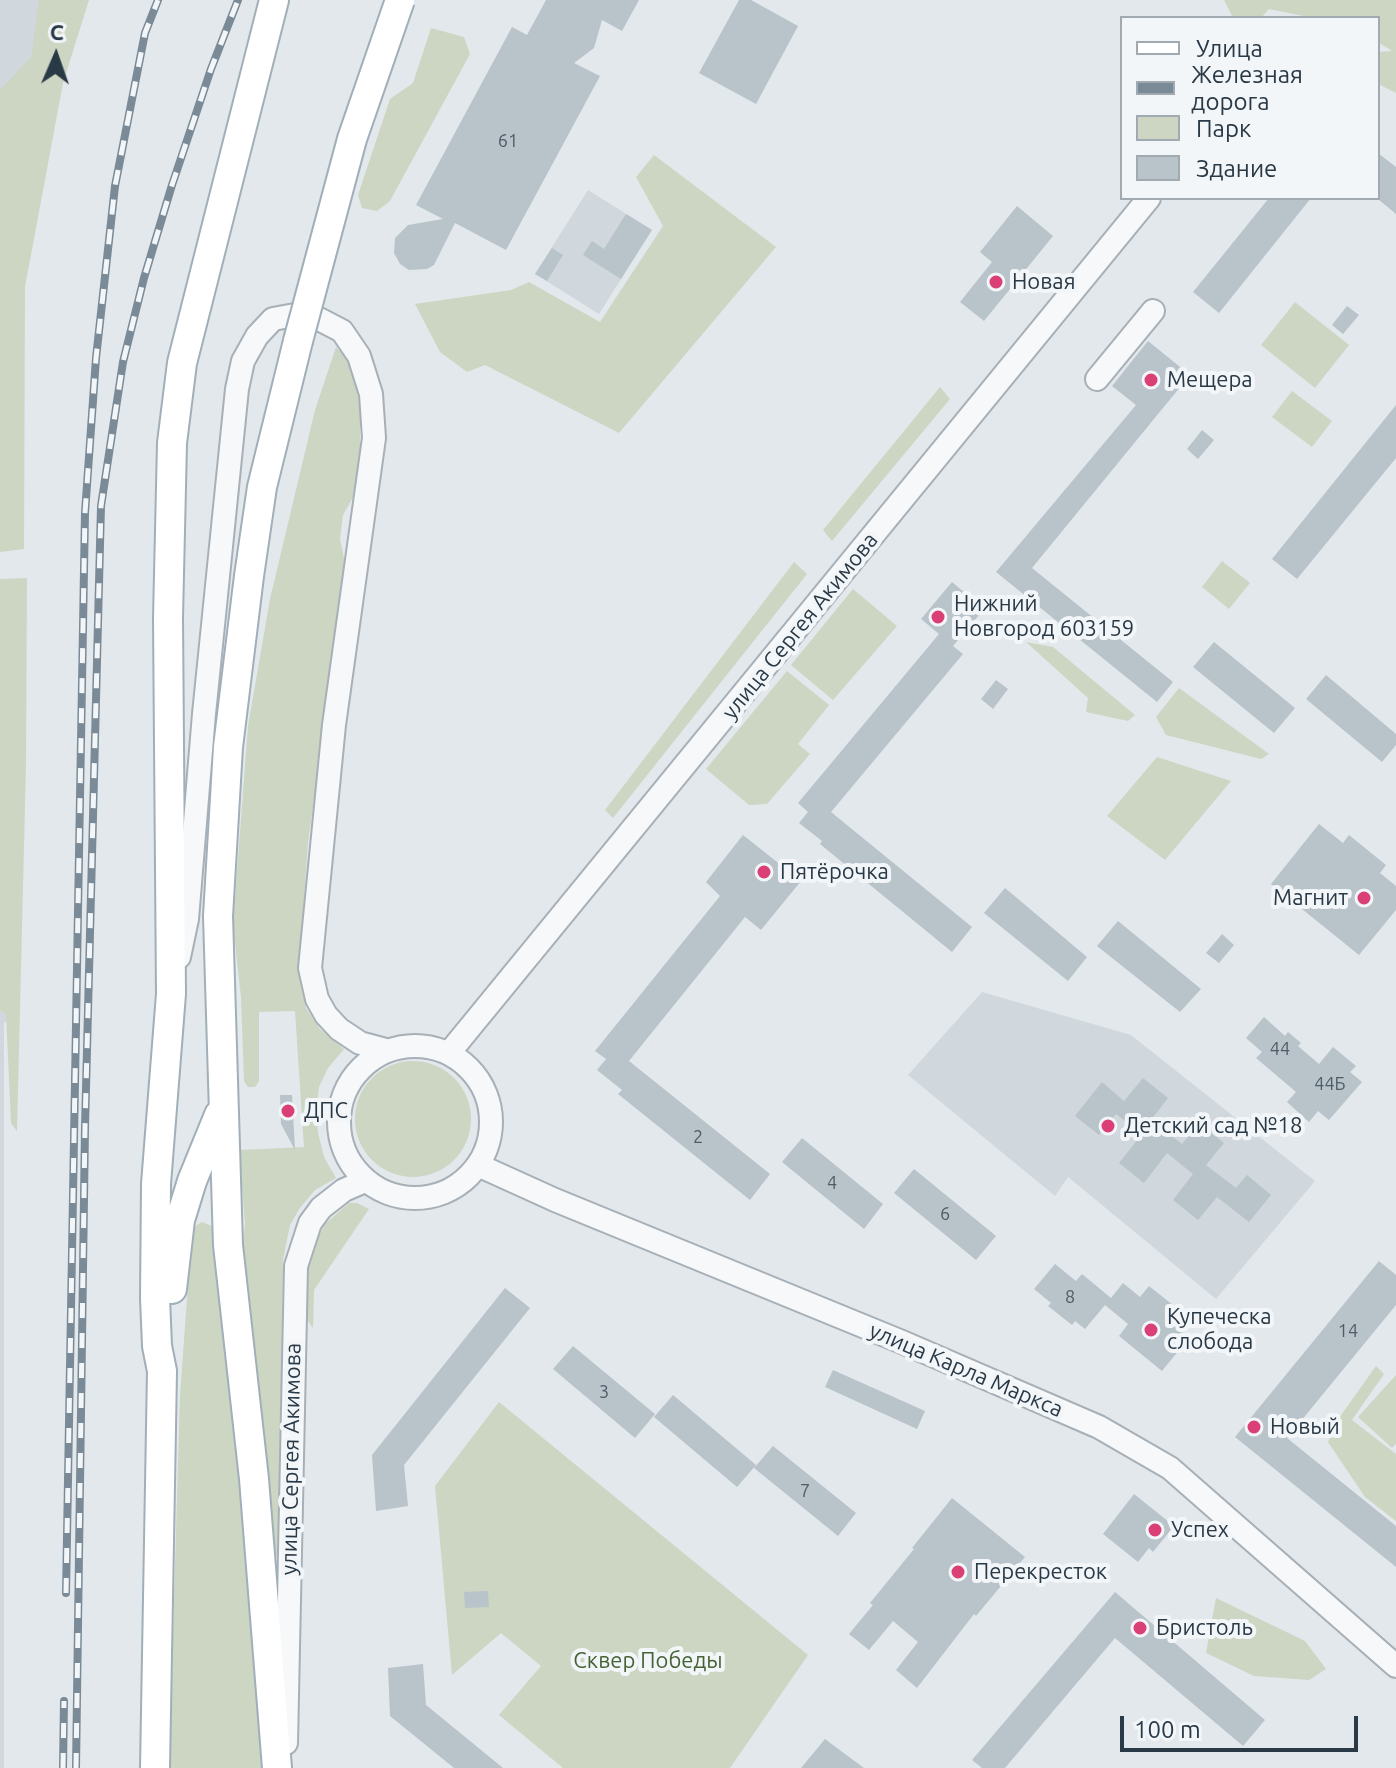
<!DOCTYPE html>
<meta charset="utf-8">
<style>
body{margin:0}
#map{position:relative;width:1396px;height:1768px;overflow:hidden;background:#e3e8ec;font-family:Ubuntu,sans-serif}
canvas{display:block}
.legend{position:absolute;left:1120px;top:16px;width:260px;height:184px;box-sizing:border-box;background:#f3f6f9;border:2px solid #a2aab1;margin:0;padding:10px 14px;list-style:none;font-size:24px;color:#293946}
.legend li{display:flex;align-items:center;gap:16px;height:40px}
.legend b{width:40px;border:2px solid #a2aab1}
.north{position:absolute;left:16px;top:16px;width:80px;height:80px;-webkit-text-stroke:6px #f3f6f9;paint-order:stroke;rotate:2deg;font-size:22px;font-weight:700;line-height:32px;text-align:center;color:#293946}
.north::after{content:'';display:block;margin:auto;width:28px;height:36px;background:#293946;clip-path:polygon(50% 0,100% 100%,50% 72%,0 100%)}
.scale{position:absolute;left:1120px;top:1716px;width:238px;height:36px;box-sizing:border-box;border:4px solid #293946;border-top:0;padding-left:10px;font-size:24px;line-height:28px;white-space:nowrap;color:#293946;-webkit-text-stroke:6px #f3f6f9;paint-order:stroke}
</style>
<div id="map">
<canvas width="1396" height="1768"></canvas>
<ul class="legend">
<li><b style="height:10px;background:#fff"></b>Улица</li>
<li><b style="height:10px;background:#7a8b97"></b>Железная дорога</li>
<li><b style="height:22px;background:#ccd6c3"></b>Парк</li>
<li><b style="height:22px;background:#b9c3ca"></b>Здание</li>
</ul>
<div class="north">С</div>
<div class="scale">100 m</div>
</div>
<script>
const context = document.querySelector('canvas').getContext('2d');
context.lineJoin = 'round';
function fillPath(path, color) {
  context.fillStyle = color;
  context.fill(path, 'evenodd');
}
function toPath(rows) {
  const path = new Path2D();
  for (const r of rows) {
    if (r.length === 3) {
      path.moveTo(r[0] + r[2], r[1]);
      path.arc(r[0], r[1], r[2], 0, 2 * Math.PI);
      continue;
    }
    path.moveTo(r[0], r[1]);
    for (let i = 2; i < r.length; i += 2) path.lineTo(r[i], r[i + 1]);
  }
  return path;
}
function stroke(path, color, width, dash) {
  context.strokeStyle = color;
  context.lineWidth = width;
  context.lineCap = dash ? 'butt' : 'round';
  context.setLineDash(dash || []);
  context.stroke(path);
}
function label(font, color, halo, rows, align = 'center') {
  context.font = font + ' Ubuntu,sans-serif';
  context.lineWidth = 8;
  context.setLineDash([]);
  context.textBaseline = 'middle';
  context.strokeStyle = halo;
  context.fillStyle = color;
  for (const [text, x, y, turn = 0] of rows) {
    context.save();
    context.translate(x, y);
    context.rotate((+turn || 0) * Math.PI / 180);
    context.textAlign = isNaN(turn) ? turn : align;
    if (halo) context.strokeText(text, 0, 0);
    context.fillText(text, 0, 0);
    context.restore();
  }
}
fillPath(toPath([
 [0,0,73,0,0,297],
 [588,190,652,230,599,314,535,274],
 [0,985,17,1021,4,1022,4,1768,0,1768],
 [982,992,1131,1035,1315,1181,1216,1299,1068,1177,1055,1196,908,1075]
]), '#d0d8de');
fillPath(toPath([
 [39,0,89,0,63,83,25,287,24,549,0,552,0,90,31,57],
 [1224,0,1396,0,1396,93,1378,84,1378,52,1392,51,1378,42,1378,18,1313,18,1269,9,1261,18,1233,18],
 [431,28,464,37,470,54,390,201,377,211,362,208,358,195,390,99,413,83],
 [654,155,776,247,619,433,485,365,467,372,440,352,415,304,511,290,529,282,600,322,663,226,636,177],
 [1295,302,1349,345,1315,388,1261,345],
 [336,347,349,361,360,405,360,485,343,515,340,539,346,568,308,842,299,970,306,1008,320,1029,344,1049,328,1068,319,1087,316,1110,318,1133,324,1157,336,1178,315,1190,300,1208,290,1225,283,1260,280,1557,273,1554,240,1273,245,1224,239,1150,304,1147,295,1011,259,1012,259,1081,255,1087,248,1087,244,1081,241,997,233,925,248,726,270,599,315,410],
 [940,387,950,399,832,541,823,530],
 [1292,391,1332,421,1312,447,1272,417],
 [1222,561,1250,583,1229,609,1202,587],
 [794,562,807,574,613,818,605,810],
 [27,578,26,765,17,1131,11,1123,6,1014,0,1010,0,579],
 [853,589,897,626,833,700,791,665],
 [1026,642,1053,647,1135,715,1128,721,1086,712,1088,698],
 [787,671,829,705,798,744,810,754,767,804,749,805,706,769],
 [1179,688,1269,754,1261,759,1166,735,1156,717],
 [1157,757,1231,781,1165,860,1107,816],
 [413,1119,58],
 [349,1203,357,1203,369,1209,314,1290,313,1328,307,1320,306,1310,307,1273,312,1249,325,1224],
 [202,1222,214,1227,251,1591,262,1768,169,1768,180,1396,192,1228],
 [1376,1366,1384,1374,1352,1420,1396,1454,1396,1521,1365,1497,1328,1442,1334,1425],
 [1396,1375,1396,1444,1392,1448,1358,1417],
 [499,1402,808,1655,730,1768,563,1768,499,1715,541,1666,501,1633,452,1675,435,1486],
 [1216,1598,1305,1641,1326,1669,1309,1680,1254,1676,1206,1653]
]), '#ccd6c3');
fillPath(toPath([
 [546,0,639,0,622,31,602,20,594,48,574,63,600,76,506,250,455,223,434,265,427,269,409,270,400,264,394,253,395,238,408,225,443,219,416,205,512,27,527,35],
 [739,0,751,0,798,26,756,104,699,73],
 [1378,153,1396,167,1396,214,1378,199],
 [1269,198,1311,198,1219,313,1193,292],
 [1017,206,1053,236,984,321,960,302,992,262,980,252],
 [626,214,652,230,621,279,583,255,592,241,604,249],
 [552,248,563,255,547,281,535,274],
 [1347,306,1359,315,1343,334,1332,325],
 [1148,341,1190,375,1032,568,1173,682,1157,702,996,572,1136,405,1112,386],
 [1396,405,1396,458,1297,579,1272,559],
 [1202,430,1214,440,1198,459,1187,449],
 [952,582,984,609,953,646,963,654,831,812,972,927,952,952,820,844,822,841,799,823,808,812,798,803,939,634,921,619],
 [1214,642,1295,708,1274,733,1193,667],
 [1326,675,1396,734,1396,745,1382,762,1306,699],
 [996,680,1008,689,993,709,981,699],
 [1319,824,1343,843,1349,835,1386,865,1380,873,1396,886,1396,910,1359,955,1271,884],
 [743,835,801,881,761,930,745,917,629,1061,770,1174,750,1200,618,1094,622,1090,597,1070,606,1059,595,1051,720,896,706,882],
 [1005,888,1087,957,1068,981,984,913],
 [1118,921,1201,989,1180,1012,1097,946],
 [1222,934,1234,945,1219,963,1206,953],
 [1264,1017,1285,1036,1288,1032,1301,1043,1298,1046,1319,1064,1333,1047,1356,1066,1350,1072,1362,1082,1329,1120,1318,1111,1309,1122,1287,1102,1296,1092,1256,1058,1262,1052,1246,1038],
 [1143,1078,1168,1098,1151,1120,1182,1144,1199,1124,1224,1143,1206,1165,1236,1188,1247,1175,1271,1195,1249,1222,1217,1197,1198,1220,1173,1200,1193,1174,1167,1153,1144,1183,1119,1163,1142,1134,1116,1114,1099,1135,1075,1116,1102,1082,1124,1101],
 [280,1095,292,1095,295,1150,281,1124],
 [802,1138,883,1204,864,1229,782,1162],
 [914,1169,996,1236,976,1260,894,1193],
 [1379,1261,1396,1275,1396,1305,1287,1438,1396,1526,1396,1567,1235,1437],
 [1055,1264,1076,1281,1082,1274,1111,1298,1123,1283,1140,1297,1149,1286,1183,1313,1173,1325,1189,1338,1162,1371,1119,1336,1128,1324,1105,1305,1085,1329,1075,1321,1072,1325,1048,1306,1051,1303,1034,1289],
 [505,1288,530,1308,404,1465,408,1506,376,1511,372,1455],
 [573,1346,655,1414,635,1438,553,1369],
 [833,1370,925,1411,917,1429,825,1387],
 [673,1395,756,1465,737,1487,654,1417],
 [773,1446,856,1513,838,1536,754,1468],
 [1134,1494,1174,1526,1153,1552,1149,1548,1138,1562,1103,1534],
 [952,1498,1025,1557,976,1616,974,1614,917,1688,896,1670,918,1642,893,1621,869,1650,849,1634,873,1605,870,1603,914,1549,912,1548],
 [488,1591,489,1607,465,1608,464,1592],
 [1115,1592,1265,1720,1243,1746,1115,1638,1005,1768,982,1768,972,1760],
 [423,1664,426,1705,503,1768,454,1768,390,1716,388,1668],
 [825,1739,841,1751,864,1768,801,1768]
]), '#b9c3ca');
const minor = toPath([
 [1097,379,1153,311],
 [179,957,187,919,204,714,237,389,243,361,257,336,273,319,295,315,319,319,342,331,359,356,371,394,374,438,334,725,310,968,317,999,326,1015,339,1029,360,1043,386,1050],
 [415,1122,76],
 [449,1053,1149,198],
 [480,1166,555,1200,902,1342,1099,1427,1170,1468,1396,1666],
 [286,1743,296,1266,310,1223,321,1208,344,1190,365,1181]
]);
const major = toPath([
 [172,1289,180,1220,192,1181,219,1115],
 [155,1768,162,1371,157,1346,155,1298,156,1184,171,994,168,618,172,443,182,363,274,0],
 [277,1768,254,1479,228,1245,218,916,228,747,249,576,262,487,298,341]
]);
stroke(minor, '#a7b0b7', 26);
stroke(major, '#a1afb9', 32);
stroke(minor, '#f6f8fa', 22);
stroke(major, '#fff', 28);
const rail = toPath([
 [66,1593,85,513,96,358,115,186,145,33,158,0],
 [63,1768,64,1701],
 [76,1768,85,1127,101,506,123,362,144,278,172,185,211,69,238,0]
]);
stroke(rail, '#7a8b97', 8);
stroke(rail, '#f3f6f9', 5, [15]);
const majorBridge = toPath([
 [298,341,352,139,400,0]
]);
stroke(majorBridge, '#a1afb9', 32, []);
stroke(majorBridge, '#fff', 28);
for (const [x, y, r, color] of [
 [996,282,8,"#da3f76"],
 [1151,380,8,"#da3f76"],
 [938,617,8,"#da3f76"],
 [764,872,8,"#da3f76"],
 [1364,898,8,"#da3f76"],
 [288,1111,8,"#da3f76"],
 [1108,1126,8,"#da3f76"],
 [1151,1330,8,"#da3f76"],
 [1254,1427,8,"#da3f76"],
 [1155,1530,8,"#da3f76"],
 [958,1572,8,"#da3f76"],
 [1140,1628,8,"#da3f76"]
]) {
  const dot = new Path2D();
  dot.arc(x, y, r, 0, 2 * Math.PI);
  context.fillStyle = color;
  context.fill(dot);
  stroke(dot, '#f3f6f9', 3);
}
label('18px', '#4d5c67', null, [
 ["61",508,141],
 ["44",1280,1049],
 ["44Б",1330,1084],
 ["2",698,1137],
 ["4",832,1183],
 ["6",945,1214],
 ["8",1070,1297],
 ["14",1348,1331],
 ["3",604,1392],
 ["7",805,1491]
]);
label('22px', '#293946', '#f3f6f9', [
 ["Новая",1012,282],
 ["Мещера",1167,380],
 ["Нижний",954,604],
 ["Новгород 603159",954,629],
 ["Пятёрочка",780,872],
 ["Магнит",1348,898,"right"],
 ["ДПС",304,1111],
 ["Детский сад №18",1124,1126],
 ["Купеческа",1167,1317],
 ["слобода",1167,1342],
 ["Новый",1270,1427],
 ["Успех",1171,1530],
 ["Перекресток",974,1572],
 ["Бристоль",1156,1628]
], 'left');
label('22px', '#293946', '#f3f6f9', [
 ["улица Сергея Акимова",800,626,-51],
 ["улица Карла Маркса",966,1370,23],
 ["улица Сергея Акимова",291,1459,-89]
]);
label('22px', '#476335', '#f3f6f9', [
 ["Сквер Победы",648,1661]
]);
</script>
